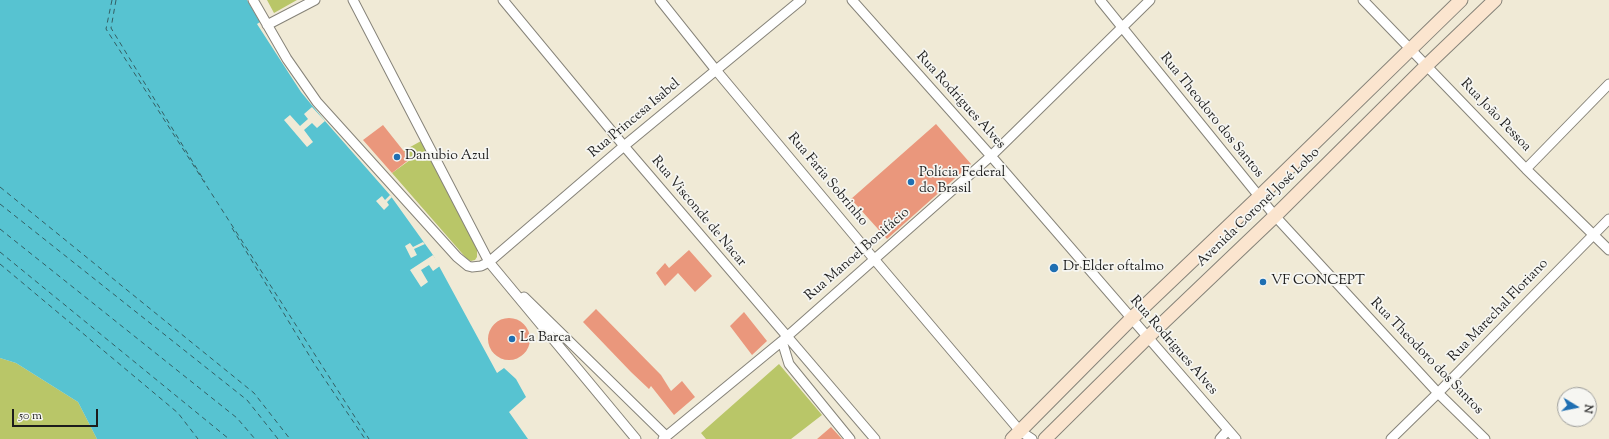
<!DOCTYPE html>
<meta charset="utf-8">
<style>
body{margin:0}
#map{position:relative;width:1609px;height:439px;overflow:hidden;background:#f0ead6;font-family:"Sorts Mill Goudy",serif}
canvas{display:block}
.north{position:absolute;left:1557px;top:387px;width:40px;height:40px;box-sizing:border-box;background:#f6f6f2;border:1px solid #9f9f9c;border-radius:50%;rotate:100deg;font-size:11px;font-weight:700;line-height:16px;text-align:center;color:#1c1c1c}
.north::after{content:'';display:block;margin:auto;width:14px;height:18px;background:#1f6fb2;clip-path:polygon(50% 0,100% 100%,50% 72%,0 100%)}
.scale{position:absolute;left:12px;top:409px;width:86px;height:18px;box-sizing:border-box;border:2px solid #1c1c1c;border-top:0;padding-left:5px;font-size:12px;line-height:14px;white-space:nowrap;color:#1c1c1c;-webkit-text-stroke:3px #f6f6f2;paint-order:stroke}
</style>
<div id="map">
<canvas width="1609" height="439"></canvas>
<div class="north">N</div>
<div class="scale">50 m</div>
</div>
<script>
const context = document.querySelector('canvas').getContext('2d');
context.lineJoin = 'round';
function fillPath(path, color) {
  context.fillStyle = color;
  context.fill(path, 'evenodd');
}
function toPath(rows) {
  const path = new Path2D();
  for (const r of rows) {
    if (r.length === 3) {
      path.moveTo(r[0] + r[2], r[1]);
      path.arc(r[0], r[1], r[2], 0, 2 * Math.PI);
      continue;
    }
    path.moveTo(r[0], r[1]);
    for (let i = 2; i < r.length; i += 2) path.lineTo(r[i], r[i + 1]);
  }
  return path;
}
function stroke(path, color, width, dash) {
  context.strokeStyle = color;
  context.lineWidth = width;
  context.lineCap = dash ? 'butt' : 'round';
  context.setLineDash(dash || []);
  context.stroke(path);
}
function label(font, color, halo, rows, align = 'center') {
  context.font = font + ' "Sorts Mill Goudy",serif';
  context.lineWidth = 3.5;
  context.setLineDash([]);
  context.textBaseline = 'middle';
  context.strokeStyle = halo;
  context.fillStyle = color;
  for (const [text, x, y, turn = 0] of rows) {
    context.save();
    context.translate(x, y);
    context.rotate((+turn || 0) * Math.PI / 180);
    context.textAlign = isNaN(turn) ? turn : align;
    if (halo) context.strokeText(text, 0, 0);
    context.fillText(text, 0, 0);
    context.restore();
  }
}
fillPath(toPath([
 [267,0,297,0,274,13],
 [421,141,477,248,477,257,475,260,471,261,467,259,392,173,410,160,403,151],
 [0,358,16,363,78,402,97,439,0,439],
 [779,364,822,415,791,439,706,439,701,433]
]), '#b9c668');
fillPath(toPath([
 [0,0,247,0,260,22,257,24,301,92,325,121,390,195,433,255,497,373,504,368,516,379,526,397,509,412,528,439,97,439,78,402,16,363,0,358]
]), '#57c3d1');
fillPath(toPath([
 [312,107,325,121,317,128,312,123,304,130,313,142,307,147,284,120,290,115,300,126,308,119,304,114],
 [390,195,392,197,387,202,389,205,384,210,376,201,382,196,385,200],
 [423,242,425,244,414,249,417,255,411,258,405,246,410,243,413,247],
 [433,255,440,266,433,271,429,265,421,270,428,282,421,287,410,270]
]), '#f0ead6');
stroke(toPath([
 [112,0,106,29,369,439],
 [116,0,111,28,205,182],
 [0,187,254,393,290,439],
 [0,204,247,400,278,439],
 [232,228,315,365,365,439],
 [0,229,237,418,255,439],
 [0,252,229,439],
 [0,264,178,413,198,439]
]), '#345f64', 1, [5, 4]);
fillPath(toPath([
 [936,124,971,164,887,239,851,199],
 [383,125,410,159,392,173,363,140],
 [689,250,712,276,695,292,678,273,665,286,656,273,665,263,669,268],
 [596,309,661,375,671,391,682,381,695,397,674,415,651,386,649,389,631,372,583,322],
 [744,312,767,341,752,355,730,326],
 [509,339,21],
 [831,427,842,439,817,439]
]), '#ea977c');
const street = toPath([
 [253,0,287,59,317,102,457,257,468,266,472,267,481,266,489,262,624,146,801,0],
 [353,0,489,262,636,439],
 [503,0,624,146,875,439],
 [660,0,715,69,874,259,1020,431,1032,439],
 [852,0,991,156,1236,439],
 [1100,0,1275,216,1438,393,1485,439],
 [1363,0,1526,169,1609,250],
 [267,25,315,0],
 [1526,169,1609,84],
 [524,297,666,436],
 [782,341,789,364,850,439],
 [663,439,782,341,991,156,1150,0],
 [1220,439,1228,430],
 [1391,439,1438,393,1609,219]
]);
const secondary = toPath([
 [1012,439,1131,319,1259,197,1461,0],
 [1045,439,1147,338,1275,216,1426,66,1495,0]
]);
stroke(street, '#868379', 11);
stroke(secondary, '#868379', 15);
stroke(street, '#fff', 9);
stroke(secondary, '#fbe5cf', 13);
for (const [x, y, r, color] of [
 [397,157,4,"#1f6fb2"],
 [911,182,4,"#1f6fb2"],
 [1054,268,5,"#1f6fb2"],
 [1263,282,4,"#1f6fb2"],
 [512,339,4,"#1f6fb2"]
]) {
  const dot = new Path2D();
  dot.arc(x, y, r, 0, 2 * Math.PI);
  context.fillStyle = color;
  context.fill(dot);
  stroke(dot, '#f6f6f2', 1.5);
}
label('14px', '#1c1c1c', '#f6f6f2', [
 ["Rua Rodrigues Alves",960,101,48],
 ["Rua Theodoro dos Santos",1211,116,51],
 ["Rua João Pessoa",1495,116,46],
 ["Rua Princesa Isabel",635,119,-40],
 ["Rua Faria Sobrinho",827,180,50],
 ["Avenida Coronel José Lobo",1259,208,-44],
 ["Rua Visconde de Nacar",698,212,50],
 ["Rua Manoel Bonifácio",858,255,-41],
 ["Rua Marechal Floriano",1499,311,-46],
 ["Rua Rodrigues Alves",1173,346,49],
 ["Rua Theodoro dos Santos",1426,357,46]
]);
label('14px', '#1c1c1c', '#f6f6f2', [
 ["Danubio Azul",405,157],
 ["Polícia Federal",919,174],
 ["do Brasil",919,190],
 ["Dr Elder oftalmo",1063,268],
 ["VF CONCEPT",1271,282],
 ["La Barca",520,339]
], 'left');
</script>
